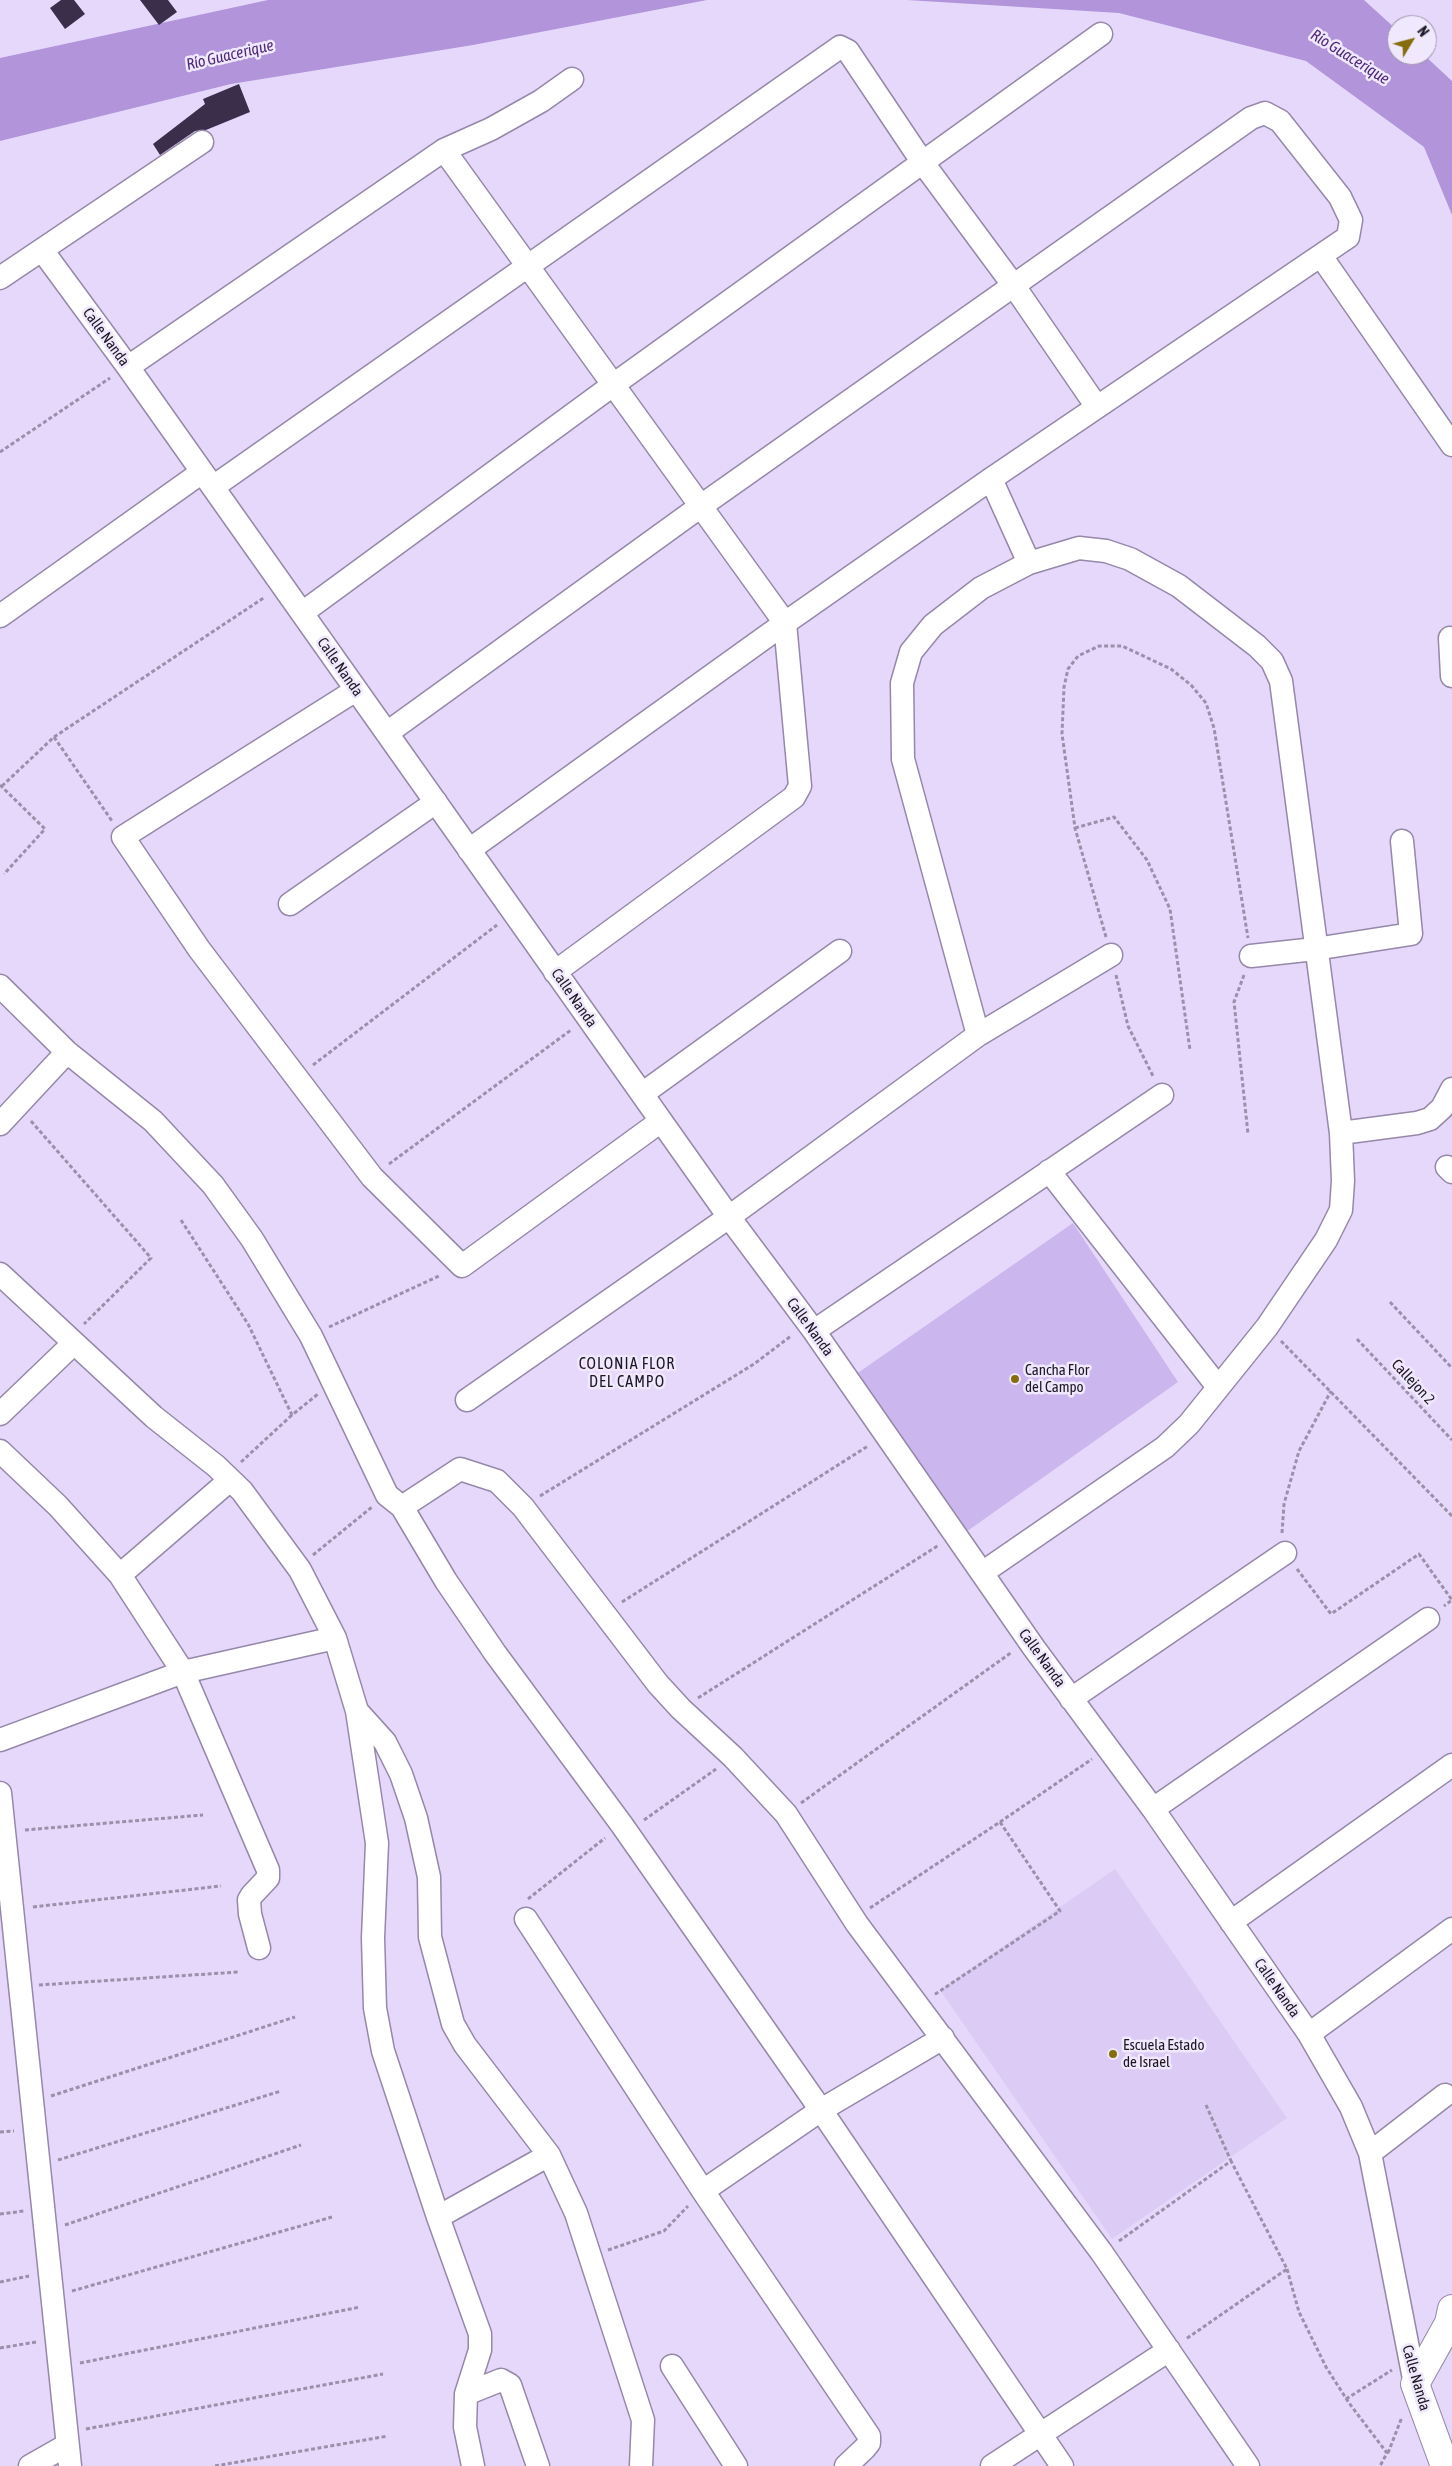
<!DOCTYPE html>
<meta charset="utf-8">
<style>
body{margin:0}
#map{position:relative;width:1452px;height:2466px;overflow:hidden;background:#e6d8fb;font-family:"Asap Condensed",sans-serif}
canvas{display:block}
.north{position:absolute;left:1387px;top:15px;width:50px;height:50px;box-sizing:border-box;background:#f0e8fd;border:1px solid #9b94a6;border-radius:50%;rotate:53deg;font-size:14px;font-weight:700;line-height:20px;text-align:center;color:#1c1723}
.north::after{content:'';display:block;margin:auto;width:18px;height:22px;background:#856d0b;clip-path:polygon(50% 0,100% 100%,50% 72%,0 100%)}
</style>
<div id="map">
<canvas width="1452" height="2466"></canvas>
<div class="north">N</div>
</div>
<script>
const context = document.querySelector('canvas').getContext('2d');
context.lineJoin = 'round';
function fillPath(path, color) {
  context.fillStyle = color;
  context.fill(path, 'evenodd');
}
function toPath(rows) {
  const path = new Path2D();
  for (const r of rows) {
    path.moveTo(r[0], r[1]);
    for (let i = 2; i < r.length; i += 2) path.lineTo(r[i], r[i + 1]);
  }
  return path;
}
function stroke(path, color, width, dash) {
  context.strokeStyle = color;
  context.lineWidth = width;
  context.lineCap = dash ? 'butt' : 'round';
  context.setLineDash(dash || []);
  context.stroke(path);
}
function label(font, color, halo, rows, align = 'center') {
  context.font = font + ' "Asap Condensed",sans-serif';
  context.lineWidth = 5;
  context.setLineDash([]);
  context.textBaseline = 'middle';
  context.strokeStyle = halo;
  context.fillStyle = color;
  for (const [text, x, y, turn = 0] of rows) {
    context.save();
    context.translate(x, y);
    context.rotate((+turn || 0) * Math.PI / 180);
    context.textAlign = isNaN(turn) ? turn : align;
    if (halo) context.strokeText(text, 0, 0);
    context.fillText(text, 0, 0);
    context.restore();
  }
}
fillPath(toPath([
 [1115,1869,1287,2118,1112,2239,940,1990]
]), '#dccbf5');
fillPath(toPath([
 [1073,1223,1178,1382,966,1532,852,1377]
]), '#ccb6ee');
fillPath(toPath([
 [268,0,707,0,473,45,231,84,0,141,0,58],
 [907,0,1364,0,1397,30,1397,55,1424,55,1452,81,1452,215,1424,147,1306,61,1119,13]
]), '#b194d9');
fillPath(toPath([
 [61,0,74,0,85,14,65,29,50,8],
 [140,0,168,0,177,12,159,25],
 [239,84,250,112,206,130,195,131,160,155,153,144,205,104,203,99]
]), '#3a2e4a');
const minor = toPath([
 [444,150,785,623,800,786,794,797,555,972],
 [42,250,128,367,729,1217,814,1331,1034,1648,1153,1809,1309,2034,1351,2107,1370,2153,1415,2384],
 [1321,256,1452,445],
 [0,278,202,142],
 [128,367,444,150,491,129,541,101,572,79],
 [991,479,1029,563],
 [213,487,840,47,848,51,923,163,1014,286,1097,407],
 [302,613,613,385,1101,34],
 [0,616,202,472],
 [1450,638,1452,676],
 [356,690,123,837,199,949,372,1177,462,1266,661,1121],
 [387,733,701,506,1251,118,1265,113,1280,121,1340,197,1351,220,1348,237,991,479,785,623,469,850],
 [290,904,436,802],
 [1251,956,1315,949,1411,934,1402,841],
 [0,986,67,1052,153,1121,213,1185,252,1239,311,1336,387,1495,402,1507,446,1581,495,1653,622,1825,821,2110,1062,2466],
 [978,1035,903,759,902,683,911,652,933,625,981,588,1029,563,1079,548,1106,551,1130,559,1179,586,1257,646,1272,661,1281,681,1341,1133,1343,1181,1341,1210,1326,1240,1267,1327,1189,1424,1165,1447,982,1573],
 [642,1094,840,951],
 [0,1124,67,1052],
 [1341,1133,1417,1123,1430,1119,1442,1108,1452,1089],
 [1447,1167,1452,1172],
 [1049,1171,1218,1387],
 [0,1274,154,1417,216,1466,242,1491,300,1570,335,1638,357,1711,377,1843,373,1938,375,2008,383,2051,438,2217,480,2334,480,2350,466,2394,465,2427,473,2466],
 [814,1331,1162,1095],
 [467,1400,729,1217,978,1035,1111,955],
 [0,1414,74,1343],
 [0,1451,58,1506,120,1575,183,1672,268,1870,268,1878,252,1895,249,1900,250,1914,259,1948],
 [402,1507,460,1469,497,1481,523,1507,658,1684,681,1709,733,1757,786,1814,857,1924,1102,2253,1248,2466],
 [120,1575,230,1480],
 [1071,1699,1285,1553],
 [357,1711,385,1742,401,1774,416,1818,429,1877,430,1937,453,2024,465,2045,549,2155,576,2213,643,2420,641,2466],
 [0,1740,183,1672,335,1638],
 [0,1793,70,2466],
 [1153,1809,1428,1619],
 [526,1919,703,2191,869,2436,869,2443,865,2448,846,2466],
 [1231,1922,1452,1765],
 [1309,2034,1452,1929],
 [1370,2153,1445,2095],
 [703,2191,821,2110,943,2038],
 [438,2217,549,2155],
 [672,2366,736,2466],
 [466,2394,501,2380,510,2385,538,2466],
 [30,2466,67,2445],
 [992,2466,1169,2350]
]);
const tertiary = toPath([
 [1445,2466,1415,2384,1449,2323,1452,2309]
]);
stroke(minor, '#9588a8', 25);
stroke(tertiary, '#9588a8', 30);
stroke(toPath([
 [0,452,110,378],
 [54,737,112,821],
 [0,785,45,829,4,874],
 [2,786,54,737,265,597],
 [1075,828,1114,817,1147,860,1170,909,1190,1050],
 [1106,937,1075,828,1062,734,1064,687,1068,669,1078,656,1099,646,1122,646,1171,669,1191,685,1206,703,1214,728,1248,938],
 [1116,975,1128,1026,1153,1076],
 [1244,975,1234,1002,1248,1134],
 [313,1065,497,925],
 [31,1121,151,1258,84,1324],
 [389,1164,571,1030],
 [181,1220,248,1324,292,1415,318,1394],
 [1390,1302,1452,1368],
 [329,1327,441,1275],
 [1357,1339,1452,1440],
 [1281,1341,1452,1516],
 [241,1462,292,1415],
 [540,1496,754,1364,791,1336],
 [1282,1533,1284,1504,1299,1451,1331,1391],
 [313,1555,372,1507],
 [1297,1569,1331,1614,1419,1554,1452,1600,1444,1606],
 [622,1602,868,1446],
 [698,1698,939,1545],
 [801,1803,1012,1652],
 [644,1820,716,1769],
 [1000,1822,1092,1759],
 [25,1830,203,1815],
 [528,1899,605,1838],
 [33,1907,221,1886],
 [870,1908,1000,1822,1060,1911,934,1995],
 [39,1985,238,1972],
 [51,2096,295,2017],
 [1206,2105,1231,2161],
 [0,2132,14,2131],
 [58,2160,281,2091],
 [0,2214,24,2211],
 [65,2225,301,2145],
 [1119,2241,1231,2161,1287,2269,1186,2339],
 [608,2250,664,2231,688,2206],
 [1287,2269,1299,2312,1326,2367,1349,2403,1387,2453,1380,2466],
 [0,2282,29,2276],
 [72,2291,332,2217],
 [0,2348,36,2342],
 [80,2363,360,2307],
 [1346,2399,1392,2370],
 [86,2429,383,2374],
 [1388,2453,1402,2417],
 [215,2466,388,2436]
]), '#9a90aa', 3, [4, 2.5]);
stroke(minor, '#fff', 22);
stroke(tertiary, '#fff', 28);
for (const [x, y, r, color] of [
 [1015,1379,5,"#856d0b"],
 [1113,2054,5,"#856d0b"]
]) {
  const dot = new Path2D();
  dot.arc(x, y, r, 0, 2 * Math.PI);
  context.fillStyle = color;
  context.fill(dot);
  stroke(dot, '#f0e8fd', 2);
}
label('15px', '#1c1723', '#f0e8fd', [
 ["Calle Nanda",106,337,54],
 ["Calle Nanda",340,667,55],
 ["Calle Nanda",574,998,55],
 ["Calle Nanda",810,1327,54],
 ["Callejon 2",1413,1382,47],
 ["Calle Nanda",1042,1658,54],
 ["Calle Nanda",1277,1988,55],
 ["Calle Nanda",1416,2378,74]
]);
label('15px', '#1c1723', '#f0e8fd', [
 ["Cancha Flor",1025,1370],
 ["del Campo",1025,1387],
 ["Escuela Estado",1123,2045],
 ["de Israel",1123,2062]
], 'left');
label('italic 16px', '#502879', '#f0e8fd', [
 ["Río Guacerique",230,55,-13],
 ["Río Guacerique",1350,57,32]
]);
context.letterSpacing = '1px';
label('16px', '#1c1723', '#f0e8fd', [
 ["COLONIA FLOR",627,1364],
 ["DEL CAMPO",627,1382]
]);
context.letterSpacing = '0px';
</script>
